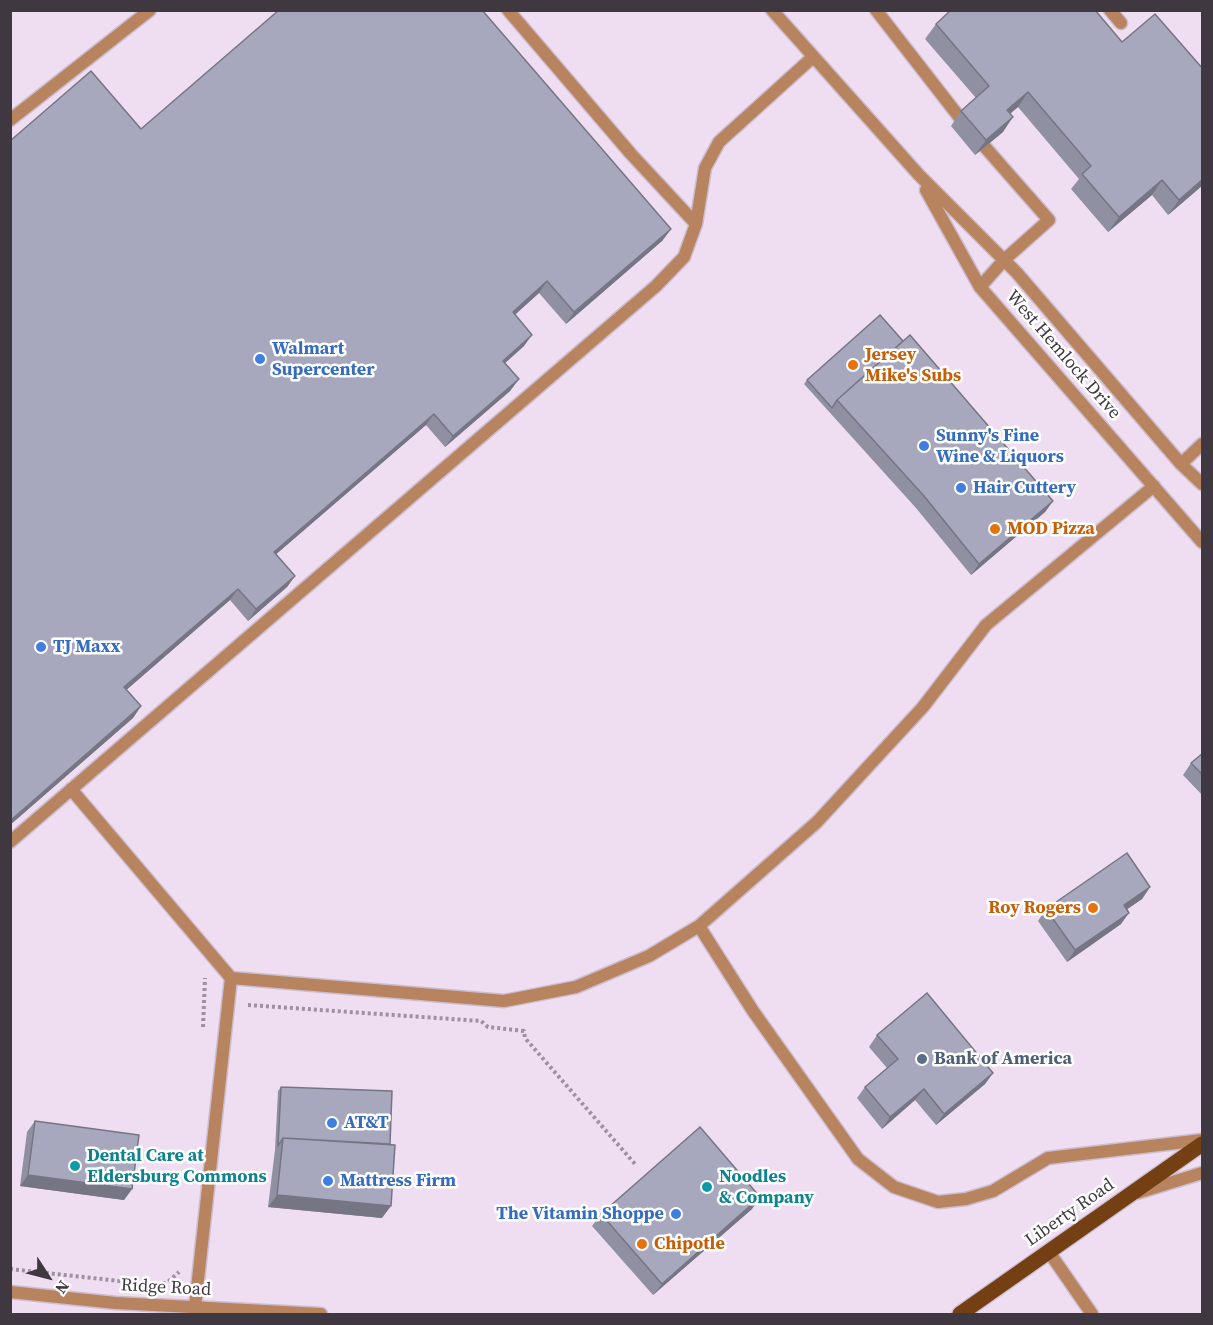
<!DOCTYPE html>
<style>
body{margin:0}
#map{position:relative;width:1213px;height:1325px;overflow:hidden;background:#efdef2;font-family:"Source Serif 4",serif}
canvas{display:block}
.frame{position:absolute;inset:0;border:12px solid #3f3840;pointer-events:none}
.north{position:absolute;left:18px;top:1247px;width:60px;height:60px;-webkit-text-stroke:4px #fff;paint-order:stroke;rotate:126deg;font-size:16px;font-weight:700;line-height:24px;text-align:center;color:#3f3840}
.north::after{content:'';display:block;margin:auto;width:21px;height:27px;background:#3f3840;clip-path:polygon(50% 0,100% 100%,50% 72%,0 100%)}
</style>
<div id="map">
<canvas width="1213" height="1325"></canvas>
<div class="frame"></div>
<div class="north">N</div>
</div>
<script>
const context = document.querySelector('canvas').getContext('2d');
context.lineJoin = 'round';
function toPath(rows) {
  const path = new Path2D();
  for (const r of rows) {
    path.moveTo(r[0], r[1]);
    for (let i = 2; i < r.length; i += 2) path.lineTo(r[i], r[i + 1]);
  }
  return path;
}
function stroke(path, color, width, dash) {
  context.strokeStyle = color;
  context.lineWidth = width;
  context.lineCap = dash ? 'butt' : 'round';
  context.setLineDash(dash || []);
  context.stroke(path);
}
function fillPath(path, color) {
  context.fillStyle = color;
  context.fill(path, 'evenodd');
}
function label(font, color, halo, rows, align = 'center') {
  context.font = font + ' "Source Serif 4",serif';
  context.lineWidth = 5;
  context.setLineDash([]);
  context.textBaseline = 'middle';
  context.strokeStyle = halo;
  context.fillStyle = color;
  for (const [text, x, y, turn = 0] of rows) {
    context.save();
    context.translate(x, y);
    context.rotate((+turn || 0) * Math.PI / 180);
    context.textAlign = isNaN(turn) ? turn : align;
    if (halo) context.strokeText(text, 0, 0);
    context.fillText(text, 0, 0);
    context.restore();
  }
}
const service = toPath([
 [508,10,631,154,696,224],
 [876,10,960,118],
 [1110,10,1121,23],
 [10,120,150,10],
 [980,287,1004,260,1049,220,985,147],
 [71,789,231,978,195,1307],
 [10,842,656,286,684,257,696,224,705,168,719,142,813,57],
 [699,926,753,1011,858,1159,894,1187,938,1202,966,1199,993,1191,1048,1158,1202,1140],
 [231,978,504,1001,576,987,649,956,699,926,817,822,923,707,986,625,1154,486],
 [1137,1193,1202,1173],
 [1049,1252,1092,1314]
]);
const minor = toPath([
 [772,10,919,175,1017,273,1181,464,1202,484],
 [926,190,980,287,1202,542],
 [1181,464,1202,444]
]);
const tertiary = toPath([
 [10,1292,116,1303,321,1314]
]);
const primary = toPath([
 [960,1314,1202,1144]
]);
stroke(service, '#ccbdce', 15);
stroke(minor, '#ccbdce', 15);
stroke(tertiary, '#ccbdce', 15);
stroke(primary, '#ccbdce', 18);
stroke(toPath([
 [248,1005,481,1021,488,1027,524,1031,525,1038,635,1164],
 [203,1027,205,978],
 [10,1269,129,1282],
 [157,1285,168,1282,179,1272]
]), '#9d909f', 4, [3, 3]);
stroke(service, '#b88460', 12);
stroke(minor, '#b88460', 12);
stroke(tertiary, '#b88460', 12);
stroke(primary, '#733f13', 15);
fillPath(toPath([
 [936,24,1203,185,1168,215,1152,195,1108,232,1071,189,1079,179,1018,107,1010,113,1003,132,975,155,951,126,961,111,976,98,925,39],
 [141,129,671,229,662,241,566,324,539,293,515,315,524,346,505,363,519,379,510,391,445,447,426,425,276,554,295,576,287,587,248,621,230,600,126,690,141,706,133,718,10,825,10,141],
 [903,341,1053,501,1045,512,971,575,916,508,804,384,807,380],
 [1203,753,1203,796,1183,775,1191,763],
 [1150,887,1142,899,1127,909,1121,924,1067,962,1038,921,1046,909],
 [877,1035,993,1073,985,1084,936,1125,915,1100,882,1129,857,1098,865,1087,887,1068,869,1047],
 [281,1087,382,1218,268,1207,275,1150,278,1091],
 [35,1121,132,1189,124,1200,20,1186,27,1132],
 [752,1209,653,1295,592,1226,601,1214]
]), '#9090a3');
fillPath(toPath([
 [1028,92,1018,107,997,125,1007,110],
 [1013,117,1003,132,975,155,986,140],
 [1203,179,1203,185,1168,215,1179,200],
 [1162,180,1152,195,1108,232,1119,217],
 [671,229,662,241,566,324,574,312],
 [547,281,539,293,504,324,513,312],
 [532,335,524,346,495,372,503,361],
 [519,379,510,391,445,447,453,436],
 [434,414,426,425,266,563,274,552],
 [1053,501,1045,512,971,575,979,564],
 [295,576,287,587,248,621,256,609],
 [238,589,230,600,116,699,124,687],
 [141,706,133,718,10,825,10,821],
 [1150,887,1142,899,1116,917,1124,905],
 [1129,913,1121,924,1067,962,1075,950],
 [993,1073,985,1084,936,1125,944,1114],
 [924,1089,915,1100,882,1129,890,1117],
 [28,1175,132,1189,124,1200,20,1186],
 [277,1195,391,1206,382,1218,268,1207],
 [760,1197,752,1209,653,1295,662,1284]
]), '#757584');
const building = toPath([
 [279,10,482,10,671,229,574,312,547,281,513,312,532,335,503,361,519,379,453,436,434,414,274,552,295,576,256,609,238,589,124,687,141,706,10,821,10,141,91,71,141,129,279,10],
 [951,10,1095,10,1122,42,1155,14,1203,69,1203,179,1179,200,1162,180,1119,217,1082,174,1091,166,1028,92,1007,110,1013,117,986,140,961,111,989,86,936,24,951,10],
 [880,315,903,341,837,400,832,408,807,380,880,315],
 [910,335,1053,501,979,564,924,496,837,400,910,335],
 [1203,753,1203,775,1191,763,1203,753],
 [1127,853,1150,887,1124,905,1129,913,1075,950,1046,909,1127,853],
 [927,993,993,1073,944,1114,924,1089,890,1117,865,1087,898,1059,877,1035,927,993],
 [281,1087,392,1091,390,1144,283,1138,278,1146,281,1087],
 [35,1121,139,1135,132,1189,28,1175,35,1121],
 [700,1127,760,1197,662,1284,601,1214,700,1127],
 [283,1138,395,1145,391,1206,277,1195,283,1138]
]);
fillPath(building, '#a7a7bd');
stroke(building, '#757584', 1.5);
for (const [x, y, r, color] of [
 [260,359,6,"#3f7fe0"],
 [853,365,6,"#e8710a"],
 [924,446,6,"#3f7fe0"],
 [961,488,6,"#3f7fe0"],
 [995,529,6,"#e8710a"],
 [41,647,6,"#3f7fe0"],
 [1093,908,6,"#e8710a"],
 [922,1059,6,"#5c6f8a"],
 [332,1123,6,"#3f7fe0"],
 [75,1166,6,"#0f9aa8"],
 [328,1181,6,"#3f7fe0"],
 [707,1187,6,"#0f9aa8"],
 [676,1214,6,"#3f7fe0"],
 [642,1244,6,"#e8710a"]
]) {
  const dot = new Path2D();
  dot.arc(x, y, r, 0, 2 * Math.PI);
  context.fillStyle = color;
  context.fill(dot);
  stroke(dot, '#fff', 2);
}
label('bold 18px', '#366cbe', '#fff', [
 ["Walmart",272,349],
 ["Supercenter",272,370],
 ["Sunny's Fine",936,436],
 ["Wine & Liquors",936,457],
 ["Hair Cuttery",973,488],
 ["TJ Maxx",53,647],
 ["AT&T",344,1123],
 ["Mattress Firm",340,1181],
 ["The Vitamin Shoppe",664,1214,"right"]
], 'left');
label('bold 18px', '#c56008', '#fff', [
 ["Jersey",865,355],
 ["Mike's Subs",865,376],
 ["MOD Pizza",1007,529],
 ["Roy Rogers",1081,908,"right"],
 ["Chipotle",654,1244]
], 'left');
label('18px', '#3f3840', '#fff', [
 ["West Hemlock Drive",1063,355,49],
 ["Liberty Road",1070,1213,-35],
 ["Ridge Road",166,1288,3]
]);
label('bold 18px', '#4e5e75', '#fff', [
 ["Bank of America",934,1059]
], 'left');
label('bold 18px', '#0d838f', '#fff', [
 ["Dental Care at",87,1156],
 ["Eldersburg Commons",87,1177],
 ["Noodles",719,1177],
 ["& Company",719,1198]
], 'left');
</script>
